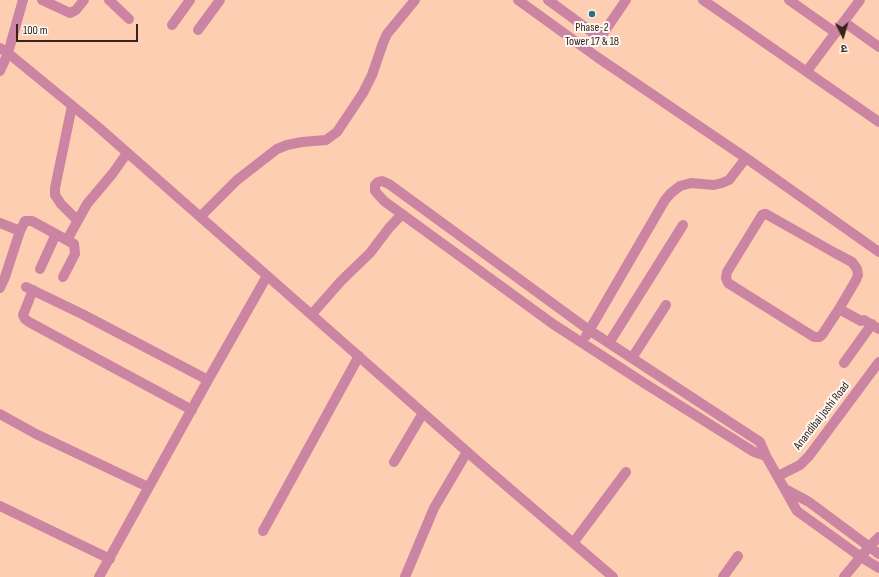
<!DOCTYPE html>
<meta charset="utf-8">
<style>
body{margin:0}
#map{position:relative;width:879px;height:577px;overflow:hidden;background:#fdceb1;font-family:"Sofia Sans Condensed","Noto Sans Devanagari",sans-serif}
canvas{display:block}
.north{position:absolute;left:823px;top:16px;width:40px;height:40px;-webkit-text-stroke:3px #fef9f6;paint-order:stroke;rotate:175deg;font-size:11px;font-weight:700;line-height:16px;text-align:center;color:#36241a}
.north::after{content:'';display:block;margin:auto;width:14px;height:18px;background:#36241a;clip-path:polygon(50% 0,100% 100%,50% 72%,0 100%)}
.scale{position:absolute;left:16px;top:24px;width:122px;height:18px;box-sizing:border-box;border:2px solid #36241a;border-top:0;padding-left:5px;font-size:12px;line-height:14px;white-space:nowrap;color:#36241a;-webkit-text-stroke:3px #fef9f6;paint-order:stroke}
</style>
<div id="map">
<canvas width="879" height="577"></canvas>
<div class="north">उ</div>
<div class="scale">100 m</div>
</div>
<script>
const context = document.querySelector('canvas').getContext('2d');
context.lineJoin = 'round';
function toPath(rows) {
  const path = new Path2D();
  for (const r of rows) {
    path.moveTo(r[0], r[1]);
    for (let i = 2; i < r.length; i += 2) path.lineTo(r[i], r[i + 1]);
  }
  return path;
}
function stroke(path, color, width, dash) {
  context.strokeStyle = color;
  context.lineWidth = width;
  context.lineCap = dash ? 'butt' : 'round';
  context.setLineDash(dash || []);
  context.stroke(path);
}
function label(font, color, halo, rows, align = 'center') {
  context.font = font + ' "Sofia Sans Condensed",sans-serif';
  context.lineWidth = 4;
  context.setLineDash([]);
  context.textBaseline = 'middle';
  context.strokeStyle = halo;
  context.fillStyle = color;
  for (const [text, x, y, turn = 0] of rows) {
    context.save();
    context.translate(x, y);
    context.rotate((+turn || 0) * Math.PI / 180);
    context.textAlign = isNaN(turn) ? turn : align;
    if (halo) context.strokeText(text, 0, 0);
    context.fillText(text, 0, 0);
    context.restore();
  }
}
stroke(toPath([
 [42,0,70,13,76,10,84,0],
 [109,0,129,19],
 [518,0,597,57,746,158,879,252],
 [548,0,600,38,626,0],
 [703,0,879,122],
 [789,0,836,33],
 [844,22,879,47],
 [172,25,190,0],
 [198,30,220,0],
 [0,48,8,53,97,126,481,464,613,577],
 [0,71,8,53,23,0],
 [807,71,860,0],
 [72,106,55,188,55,195,61,204,77,220],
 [764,214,766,214,835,253,852,262,857,269,858,275,856,280,839,309,822,335,819,337,814,337,728,283,726,278,727,272,762,215,764,214],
 [200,217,237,180,277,149,287,145,302,142,326,140,337,132,363,93,372,75,383,43,387,34,415,0],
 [0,223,20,231],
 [67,240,87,204,113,173,127,153],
 [40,269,56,234],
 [26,287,82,314,208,380],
 [0,288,5,277,20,231,25,221,32,221,74,244,75,254,63,277],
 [33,290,23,315,25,319,29,322,192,410],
 [839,309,861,321,864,320,879,329],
 [312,314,341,281,370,253,389,228,402,214],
 [586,336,665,200,671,193,680,186,691,183,714,185,722,183,729,180,746,158],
 [609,343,683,225],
 [632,358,666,305],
 [844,363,872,324],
 [0,414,36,434,148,487],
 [766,456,754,452,644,383,553,324,384,201,375,191,375,185,378,182,382,181,389,184,589,330,760,442,766,456,797,511,861,557,879,568],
 [394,462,423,413],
 [778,476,800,465,809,456,879,362],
 [785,489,809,502,879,554],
 [0,506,110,559],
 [263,531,359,356],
 [573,543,626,472],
 [99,577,208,380,267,276],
 [405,577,434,508,467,452],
 [723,577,738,556],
 [844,577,869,547,879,537]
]), '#cc84a3', 10);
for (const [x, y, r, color] of [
 [592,14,4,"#346a85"]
]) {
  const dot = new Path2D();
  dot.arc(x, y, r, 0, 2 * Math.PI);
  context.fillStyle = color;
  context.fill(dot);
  stroke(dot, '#fef9f6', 1.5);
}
label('12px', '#36241a', '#fef9f6', [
 ["Phase-2",592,28],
 ["Tower 17 & 18",592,42]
]);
label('12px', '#36241a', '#fef9f6', [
 ["Anandibai Joshi Road",822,416,-52]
]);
</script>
